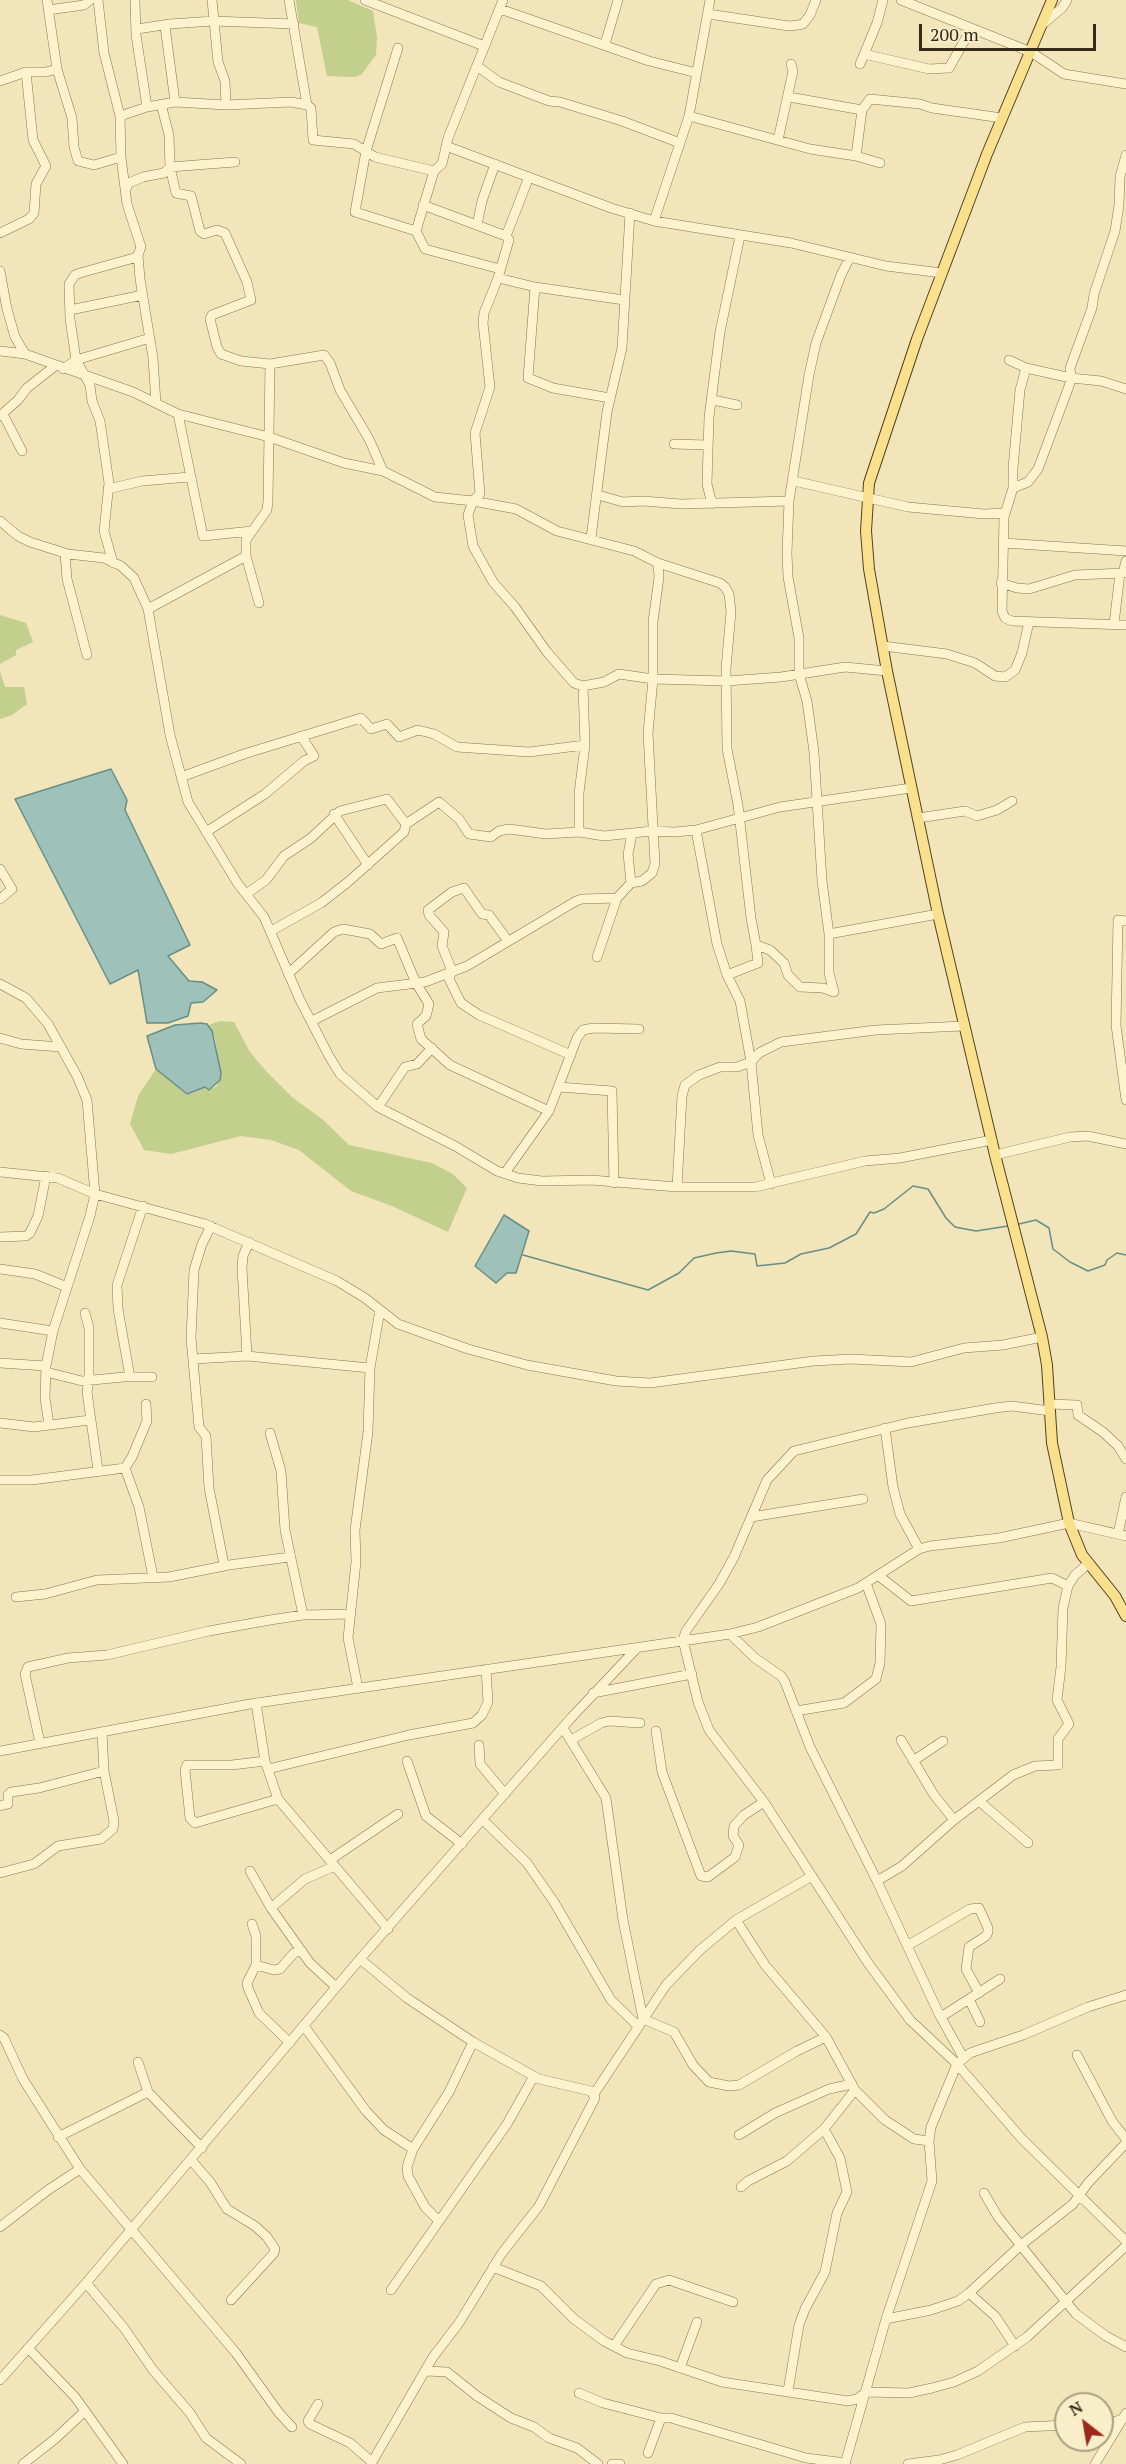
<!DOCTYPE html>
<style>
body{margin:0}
#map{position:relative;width:1126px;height:2464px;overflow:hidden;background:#f1e5b9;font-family:"PT Serif",serif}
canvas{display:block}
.north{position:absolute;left:1054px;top:2392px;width:60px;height:60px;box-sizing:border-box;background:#f8eec9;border:2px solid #aaa083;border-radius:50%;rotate:329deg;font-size:16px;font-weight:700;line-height:24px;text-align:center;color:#362a19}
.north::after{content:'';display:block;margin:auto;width:21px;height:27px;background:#9c281e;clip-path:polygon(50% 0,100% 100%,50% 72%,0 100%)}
.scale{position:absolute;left:919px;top:24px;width:177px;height:27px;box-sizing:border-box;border:3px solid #362a19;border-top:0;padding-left:8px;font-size:18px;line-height:21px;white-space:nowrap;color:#362a19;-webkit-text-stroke:4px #f8eec9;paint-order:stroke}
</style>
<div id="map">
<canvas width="1126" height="2464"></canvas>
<div class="north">N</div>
<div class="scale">200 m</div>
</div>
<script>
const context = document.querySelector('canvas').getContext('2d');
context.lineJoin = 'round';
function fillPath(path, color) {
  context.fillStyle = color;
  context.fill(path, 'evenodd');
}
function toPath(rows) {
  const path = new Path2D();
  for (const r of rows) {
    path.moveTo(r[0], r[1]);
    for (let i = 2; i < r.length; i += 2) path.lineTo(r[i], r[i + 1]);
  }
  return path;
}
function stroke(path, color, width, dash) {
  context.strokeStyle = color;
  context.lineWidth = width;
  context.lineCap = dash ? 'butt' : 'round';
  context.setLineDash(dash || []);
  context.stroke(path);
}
fillPath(toPath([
 [296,0,348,0,373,11,377,37,376,55,361,75,354,77,327,76,317,27,299,23],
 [0,615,26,623,33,642,16,650,16,655,0,664],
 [0,671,5,687,24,687,27,704,12,715,0,719],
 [220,1021,234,1022,250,1052,266,1071,293,1098,322,1119,349,1145,432,1163,453,1174,467,1188,448,1232,392,1206,351,1191,299,1150,271,1140,241,1136,171,1154,144,1150,130,1124,138,1096,156,1069,187,1095,205,1088,209,1090,217,1086,221,1073,215,1038,209,1025]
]), '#c2cf8d');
const water = toPath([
 [111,769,127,800,125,810,190,945,168,956,189,981,202,982,217,990,203,1002,191,1003,188,1016,168,1023,147,1023,138,970,110,984,15,799,111,769],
 [200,1023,207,1024,212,1031,221,1073,220,1080,209,1090,205,1087,187,1094,156,1069,147,1036,175,1025,200,1023],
 [504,1215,529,1231,516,1273,507,1273,496,1283,475,1266,504,1215]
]);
fillPath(water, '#9ec1ba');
stroke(water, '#668f88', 1.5);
stroke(toPath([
 [1019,1224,1036,1220,1049,1228,1053,1249,1070,1262,1088,1271,1105,1265,1107,1260,1117,1253,1126,1255],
 [523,1255,648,1290,679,1273,694,1258,716,1253,731,1251,755,1254,757,1266,785,1263,801,1254,829,1248,856,1234,870,1212,874,1213,884,1209,913,1186,928,1189,946,1218,955,1227,976,1231,1008,1226]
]), '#668f88', 1.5);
const minor = toPath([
 [47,0,57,69],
 [98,0,104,53,120,116],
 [135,0,136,35,147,107],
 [212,0,218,62,225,81,226,105],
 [289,0,307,105],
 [365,0,484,46],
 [901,0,1031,52,1064,74,1126,84],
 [500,9,649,61,697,73],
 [48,10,84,5,90,0],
 [708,14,789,26,798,25,803,24,810,15,816,0],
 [1044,23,1062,8,1067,0],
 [165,26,175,102],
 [137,29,170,24,213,21,294,24],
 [605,44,618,0],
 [398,48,366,151,355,212,416,231],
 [864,54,929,69,949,68,971,29],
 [860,64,877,23,883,0],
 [477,66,499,82,549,101,560,102,622,121,680,143],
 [0,81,26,72,46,72,57,69,72,118,74,147,78,161,94,165,121,157,120,116,147,107,175,102,226,105,291,102,307,105,311,108,313,140,354,144,375,157,434,171,442,164,448,138,503,0],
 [789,97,862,110],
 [689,116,810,149,856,156,880,163],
 [778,140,793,71,791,64],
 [446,146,611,208,654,221,791,243,886,266,942,273],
 [856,156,862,110,870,99,920,104,932,108,1002,118],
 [121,157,127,204,141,247,138,255,140,279,153,358,156,403],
 [235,162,170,167,176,193,191,196,200,231,204,234,217,230,225,233,247,282,251,300,212,315,210,319,217,347,221,354,241,361,270,364,324,355,330,363,340,390,369,439,383,471,435,497,473,501,516,509,557,531,634,551,658,563,720,583,725,587,729,594,731,612,726,668,727,749,738,805,751,918,756,945,770,950,784,963,788,975,800,987,823,988,834,992],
 [434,171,416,231,425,249,500,269],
 [529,177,506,236,509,240,498,278,484,313,483,323,490,387,475,433,480,494,473,501,468,515,473,546,493,582,515,607,547,652,574,683,583,686,604,682,619,674,653,679,727,681,781,677,845,667,887,671],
 [126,189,129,183,143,177,164,173,170,167,169,135,161,104],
 [423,205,506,236],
 [654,221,689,116,710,0],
 [477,225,482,201,495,164],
 [0,233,29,219,34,213,36,184,46,166,33,140,26,72],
 [0,271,7,309,15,337,25,354],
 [498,278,535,287,624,300],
 [535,287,528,378,553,388,610,398],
 [70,310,143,295],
 [0,351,25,354,133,392,178,414,269,437,344,463,383,471],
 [1009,360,1026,368,1071,378,1101,381,1126,389],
 [1026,368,1020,390,1013,468,1013,488,1004,517,1002,611,1005,618,1012,621,1126,625],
 [63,369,76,360,150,338],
 [713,400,737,405],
 [3,414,22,451],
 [178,414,203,536,252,531],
 [0,416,18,400,27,388,55,366],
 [674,444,707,445],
 [794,481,908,507,984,514,1005,513],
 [1013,488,1028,482,1038,469,1069,386,1071,378,1070,368,1092,308,1094,294,1115,231,1119,205,1120,177,1126,155],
 [108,489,142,481,190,477],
 [598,495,623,502,643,501,681,504,789,501],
 [712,504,707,484,709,417,720,332,740,236],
 [0,521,18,536,30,542,68,554,104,558,121,566,134,578,148,609,170,735,188,802,238,884,264,917,300,1000,329,1056,340,1074,378,1107,455,1146,497,1171,518,1178,542,1181,591,1180,677,1187,755,1187,865,1161,900,1158,992,1140],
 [591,538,607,412,622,348,630,213],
 [1004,543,1126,551],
 [65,553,67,579,87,655],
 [246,556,259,603],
 [113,563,104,531,109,483,100,421,92,401,90,385,76,360,70,319,69,284,75,275,80,273,134,258,138,255],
 [1123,573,1126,561],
 [1001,583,1017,588,1029,589,1075,575,1126,573],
 [148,609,246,556,246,540,267,510,268,501,270,364],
 [1114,624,1120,573],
 [883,646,947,654,975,663,995,676,1005,677,1015,670,1022,653,1029,622],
 [181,777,244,754,361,718,371,729,387,724,399,737,418,730,434,734,457,747,529,752,585,745],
 [334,814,368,865],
 [918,818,965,811,977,816,997,810,1012,801],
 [406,824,439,802,459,819,469,834,491,837,499,831,509,829,546,834,579,832,604,836,652,831,675,832,696,830,780,807,911,788],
 [696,830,717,944,727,975,740,1001,751,1062,758,1135,771,1184],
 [206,832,265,794,304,761,314,756,301,736],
 [579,832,579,793,585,745,583,686],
 [0,869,12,889,0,899],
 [631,883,642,881,652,873,655,864,648,733,653,679,653,622,659,577,658,563],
 [246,894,266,880,284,856,311,838,340,811,387,799,406,824,404,832,348,882,321,903,271,931],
 [1126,921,1118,920,1116,1025,1126,1100],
 [829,934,938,914],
 [508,941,489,915,482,914,464,888,452,892,428,910,429,915,444,932,442,946,452,971,449,979,461,1003,479,1015,571,1055],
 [597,957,617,898,631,883,628,854,632,834],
 [288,974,334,932,343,929,370,934,381,944,397,938,416,983,429,1004,426,1016,417,1024,421,1039,450,1065,549,1111],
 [727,975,758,963,756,945],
 [0,984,26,998,48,1024,77,1076,87,1100,95,1194,90,1216,53,1331,46,1366,45,1398,49,1425],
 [834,992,829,973,829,934,822,881,814,752,807,701,799,674,799,638,788,577,787,553,789,501,809,375,816,343,841,275,850,257],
 [312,1021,377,988,425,982,467,966,576,901,582,899,617,898],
 [0,1038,21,1044,61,1047],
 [559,1087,612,1091,614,1183],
 [378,1107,405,1067,417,1064,432,1048],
 [995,1155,1070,1137,1088,1136,1126,1144],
 [0,1172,58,1178,95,1194,205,1224,337,1281,365,1298,398,1324,468,1349,527,1365,616,1381,650,1383,814,1361,851,1359,911,1362,964,1348,1003,1345,1042,1337],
 [505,1173,549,1111,577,1038,583,1030,593,1028,639,1029],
 [677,1187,682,1096,685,1085,699,1075,720,1067,737,1067,751,1062,759,1053,781,1042,876,1030,963,1026],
 [211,1226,202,1244,194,1270,191,1338,199,1427,206,1436,209,1488,224,1565],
 [0,1237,26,1236,30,1233,38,1216,46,1176],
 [0,1269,35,1274,67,1287],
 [85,1313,89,1328,89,1380,87,1392,98,1470],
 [0,1323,53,1331],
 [247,1356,242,1268,243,1256,249,1242],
 [194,1359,247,1356,370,1368],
 [0,1363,46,1366],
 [46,1372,82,1381,124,1377,152,1377],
 [130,1377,118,1309,117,1285,143,1206],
 [146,1404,147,1421,132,1457,125,1468,139,1507,153,1577],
 [1049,1404,1077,1405,1078,1415,1103,1432,1118,1446,1126,1459],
 [1050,1411,1012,1406,995,1408,908,1423,794,1451,767,1480,734,1557,719,1584,686,1631,683,1640,698,1702,709,1730,764,1802,868,1963,910,2020,957,2064,1022,2139,1126,2241],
 [0,1423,34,1427,90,1420],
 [885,1428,893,1487,900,1514,919,1549],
 [270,1433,281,1471,285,1530,303,1615],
 [0,1480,32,1480,125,1468],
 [751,1517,863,1499],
 [1118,1534,1126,1497],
 [879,1576,911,1601,1052,1578,1068,1586],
 [16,1597,45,1594,97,1580,169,1577,229,1565,290,1557],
 [730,1634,755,1658,781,1676,785,1682,810,1747,877,1881,939,2014,963,2057],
 [358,1688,348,1638,356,1562,355,1530,368,1432,370,1368,380,1310],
 [593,1693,692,1674],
 [256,1703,265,1761,278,1799,388,1929],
 [796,1711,844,1703,876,1679,880,1663,881,1624,866,1583],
 [563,1728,606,1798,623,1920,643,2019,674,2032,693,2065,709,2082,729,2086,739,2085,797,2051,826,2037],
 [656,1731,662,1772,701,1876,708,1877,735,1857,739,1845,733,1836,734,1826,744,1815,764,1802],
 [571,1740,601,1723,609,1721,640,1723],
 [901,1740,934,1795,954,1820],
 [40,1743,25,1674,28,1667,68,1658,107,1655,209,1631,270,1620,303,1615,351,1614],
 [479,1745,480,1764,505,1794],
 [0,1751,250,1704,730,1634,758,1627,858,1588,919,1549,930,1546,999,1538,1069,1523,1126,1536],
 [265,1761,232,1765,187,1765,185,1770,190,1818,195,1823,278,1799],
 [407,1761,426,1816,462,1844],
 [913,1761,943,1741],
 [268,1769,409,1735,473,1723,482,1715,488,1702,486,1669],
 [979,1801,1028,1843],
 [0,1806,8,1804,8,1795,11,1792,39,1788,104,1771],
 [483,1820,527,1863,554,1902,611,2000,638,2026],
 [330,1860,398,1814],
 [250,1871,271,1908,310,1963,336,1987],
 [0,1873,34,1864,58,1846,101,1839,113,1829,114,1821,104,1771,102,1732],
 [877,1881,902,1866,954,1820,1013,1775,1035,1766,1058,1765,1058,1739,1069,1724,1057,1700,1061,1667,1063,1608,1068,1586,1075,1575,1089,1563],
 [271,1908,305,1879,335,1866],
 [736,1920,765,1965,826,2037,855,2090,885,2120,914,2139,929,2141],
 [252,1924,256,1936,256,1965,247,1983,248,1988,259,2013,290,2043],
 [907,1946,970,1909,979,1908,988,1928,988,1932,986,1936,969,1947,966,1969,979,1993],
 [360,1959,407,1998,473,2042,539,2079,591,2091,595,2098,539,2206,502,2253,459,2323,433,2357,371,2464],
 [256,1965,274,1970,280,1969,294,1953,302,1951],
 [969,1999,980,2022],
 [941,2017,1000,1979],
 [304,2026,366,2111,384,2130,413,2149],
 [0,2035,4,2038,23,2079,80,2169,236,2353,279,2413,292,2427],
 [1077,2055,1112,2121,1126,2139],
 [138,2062,148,2092,202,2148],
 [594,2094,666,1985,700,1950,736,1920,812,1876],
 [739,2135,775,2113,829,2089,852,2084],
 [58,2137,148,2092],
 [191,2160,210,2182,227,2209,255,2226,267,2237,275,2249,274,2253,231,2300],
 [741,2187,748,2181,787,2161,824,2129,855,2090],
 [984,2193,998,2217,1076,2314,1106,2336,1126,2347],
 [438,2220,425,2207,408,2176,407,2167,413,2149,449,2092,473,2042],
 [0,2227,48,2190,80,2169],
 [493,2267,541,2286,574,2319,604,2341,627,2353,660,2361,722,2382,848,2401,857,2399,866,2392,909,2393,932,2388,954,2382,978,2371,1027,2337,1126,2246],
 [86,2283,124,2328,153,2370,190,2413,206,2438,241,2464],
 [391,2290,507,2124,534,2076],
 [969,2293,995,2316,1015,2346],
 [886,2319,931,2310,958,2301,969,2293,1021,2245,1073,2204,1088,2183,1126,2143],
 [614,2346,656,2284,669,2280,733,2302],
 [28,2348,75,2397,123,2464],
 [680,2368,697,2322],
 [426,2371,447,2372,477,2396,511,2418,534,2427,549,2438,577,2448,598,2464],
 [0,2380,86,2283,360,1959,571,1718,638,1647],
 [788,2391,799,2325,805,2309,825,2272,837,2213,847,2192,840,2158,824,2129],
 [579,2393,603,2403,661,2418,671,2418,806,2458,846,2463],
 [318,2404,308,2421,310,2424,350,2443,372,2462],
 [1102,2425,1123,2419],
 [648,2453,661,2418],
 [23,2464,55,2439,85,2411],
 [612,2464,620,2464],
 [845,2464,886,2319,932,2181,929,2141,931,2127,957,2064,970,2053,1023,2035,1088,2007,1126,1995],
 [908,2464,939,2460,957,2455,1025,2427,1066,2425],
 [1095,2464,1126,2413]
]);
const major = toPath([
 [1052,0,987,154,917,339,869,483,866,531,869,569,887,671,938,914,995,1155,1042,1337,1047,1365,1052,1443,1069,1523,1082,1555,1115,1596,1126,1616]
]);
stroke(minor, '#897453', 10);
stroke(major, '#554128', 12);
stroke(minor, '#fcf2cd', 9);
stroke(major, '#f9e08c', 10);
</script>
